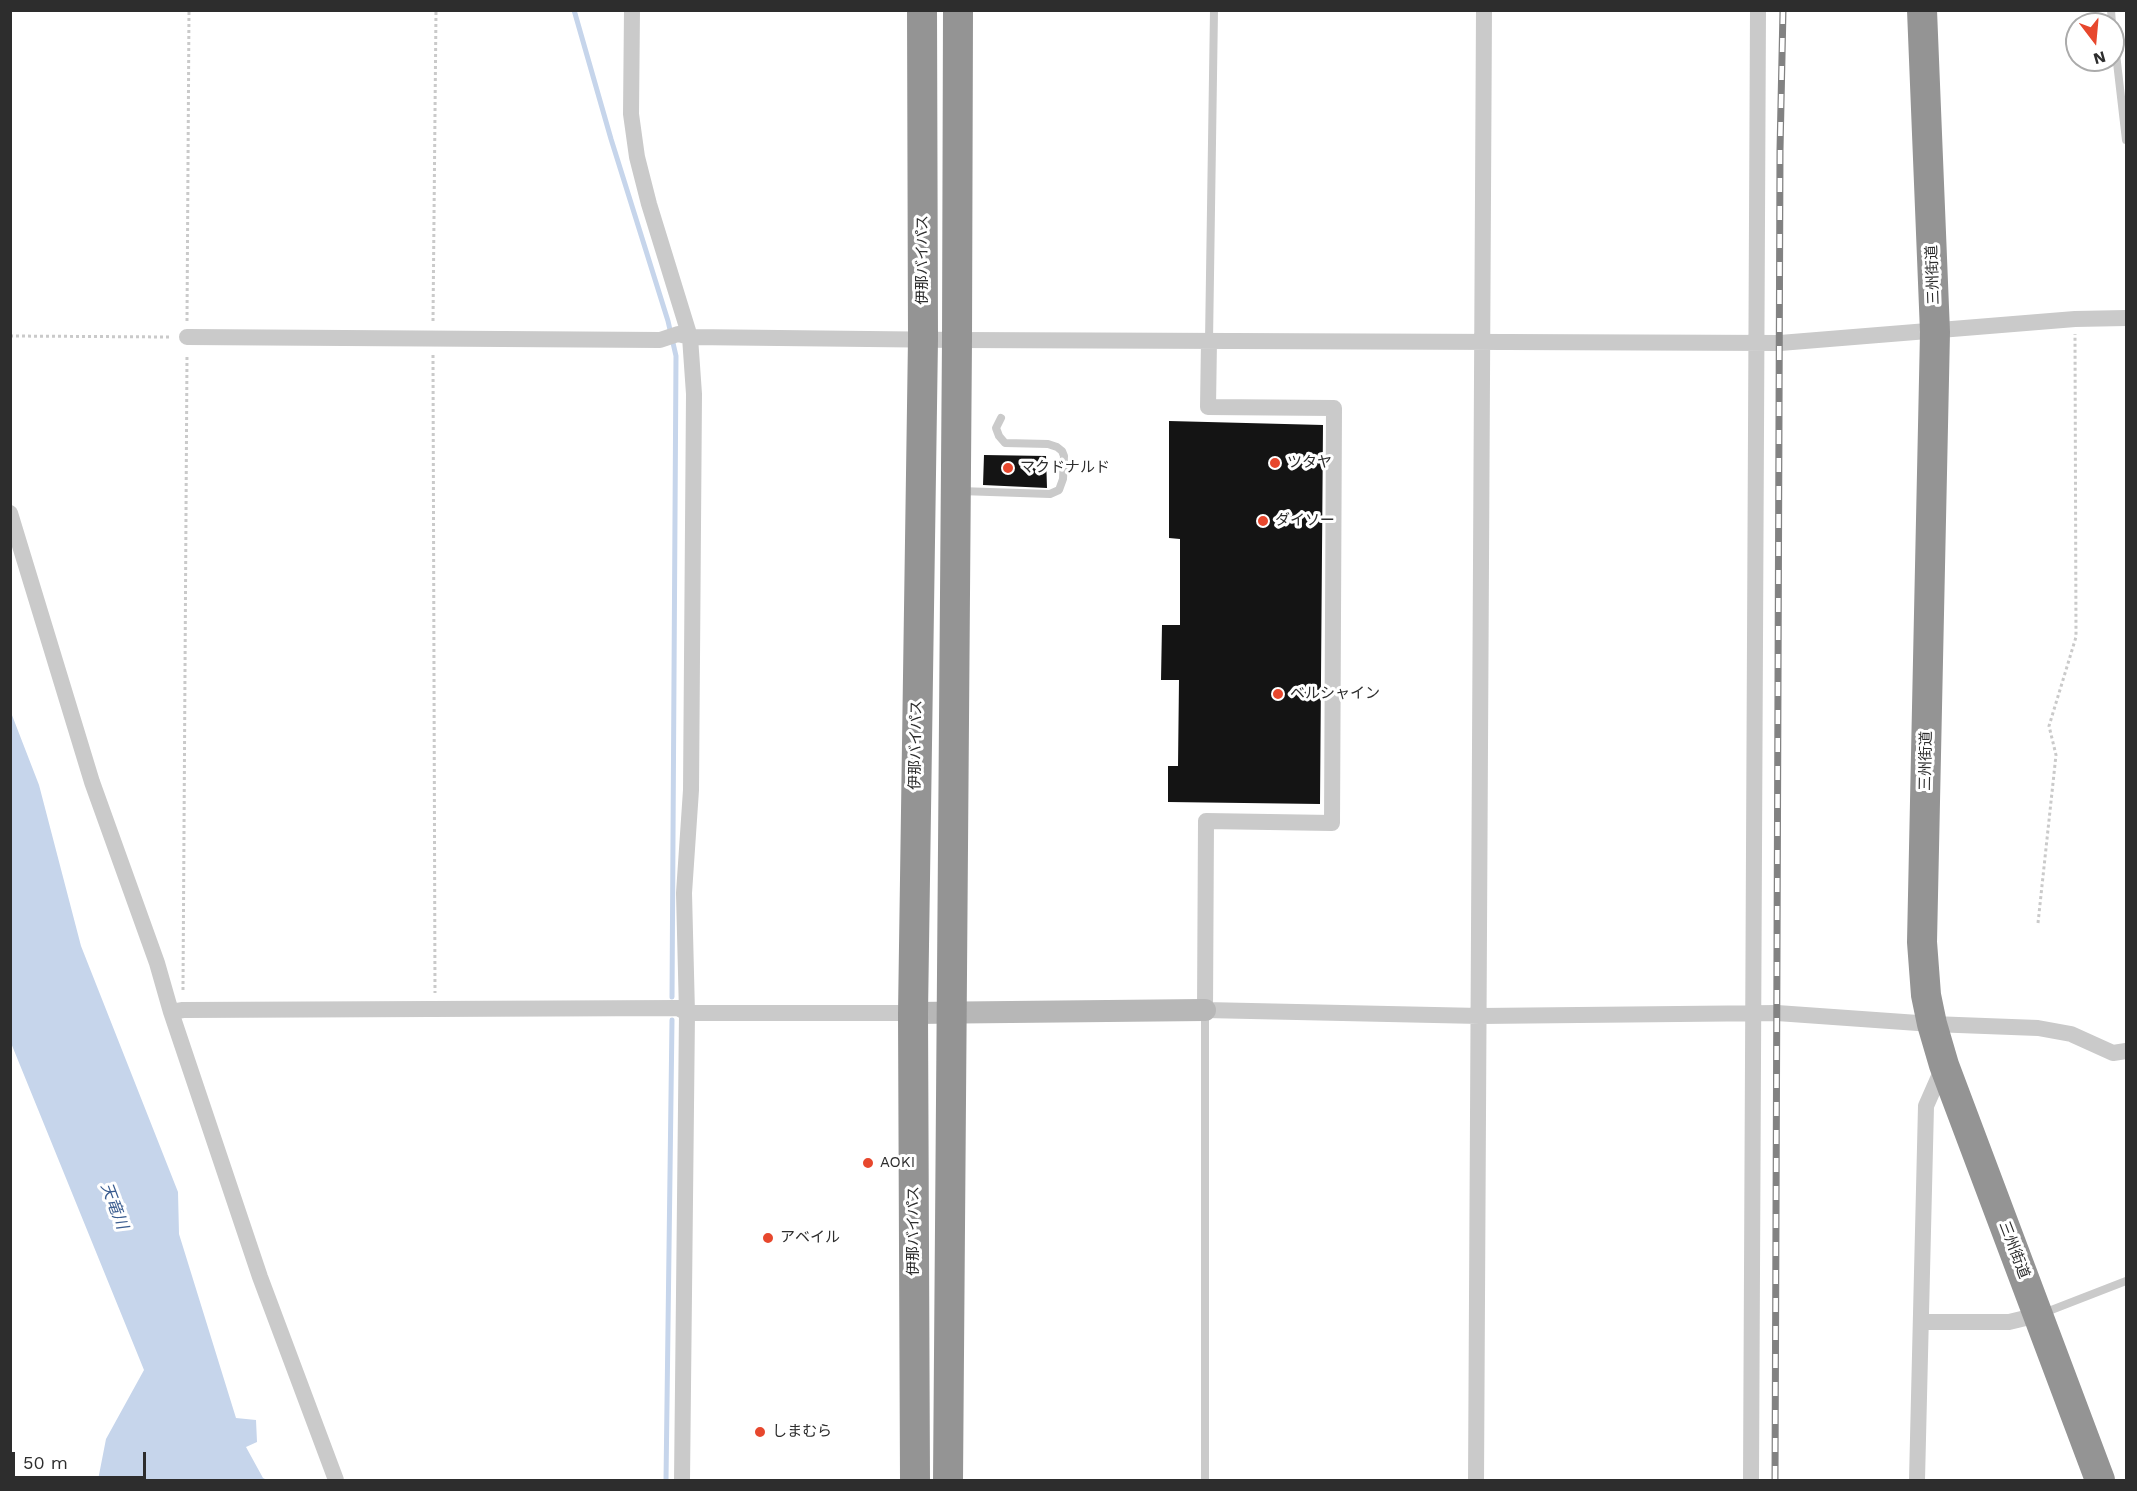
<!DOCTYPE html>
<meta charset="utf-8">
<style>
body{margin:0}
#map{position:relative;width:2137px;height:1491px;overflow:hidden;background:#fff;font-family:"Work Sans",sans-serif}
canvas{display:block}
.frame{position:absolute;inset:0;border:12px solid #2d2d2d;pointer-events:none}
.north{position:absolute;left:2065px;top:12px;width:60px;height:60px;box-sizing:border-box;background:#fff;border:2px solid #ababab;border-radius:50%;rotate:164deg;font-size:16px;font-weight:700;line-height:24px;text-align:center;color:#2d2d2d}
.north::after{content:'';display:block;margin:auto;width:21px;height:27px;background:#e7472d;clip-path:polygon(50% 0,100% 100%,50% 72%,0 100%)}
.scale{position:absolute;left:12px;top:1452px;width:134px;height:27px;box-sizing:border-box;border:3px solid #2d2d2d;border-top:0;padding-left:8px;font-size:18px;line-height:21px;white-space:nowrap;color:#2d2d2d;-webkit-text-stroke:4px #fff;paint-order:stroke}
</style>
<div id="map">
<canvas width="2137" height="1491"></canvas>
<div class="frame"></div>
<div class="north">N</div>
<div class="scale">50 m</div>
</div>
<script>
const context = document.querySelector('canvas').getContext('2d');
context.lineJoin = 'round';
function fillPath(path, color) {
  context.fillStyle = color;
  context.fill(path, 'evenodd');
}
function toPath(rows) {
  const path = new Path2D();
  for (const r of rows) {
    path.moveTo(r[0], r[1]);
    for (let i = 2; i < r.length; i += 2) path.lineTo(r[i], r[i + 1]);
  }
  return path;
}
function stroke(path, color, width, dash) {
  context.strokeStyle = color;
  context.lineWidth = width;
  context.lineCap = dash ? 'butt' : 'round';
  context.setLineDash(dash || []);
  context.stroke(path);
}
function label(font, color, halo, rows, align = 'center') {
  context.font = font + ' "Work Sans","Noto Sans JP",sans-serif';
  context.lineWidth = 6;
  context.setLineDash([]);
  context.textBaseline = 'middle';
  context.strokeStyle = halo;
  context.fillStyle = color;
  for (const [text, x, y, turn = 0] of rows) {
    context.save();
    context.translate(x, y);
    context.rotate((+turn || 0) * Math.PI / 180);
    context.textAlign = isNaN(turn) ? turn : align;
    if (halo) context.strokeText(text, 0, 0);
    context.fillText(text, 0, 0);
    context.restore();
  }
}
fillPath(toPath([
 [10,710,39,785,81,946,178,1192,179,1234,236,1418,256,1420,257,1442,246,1447,263,1478,267,1480,98,1480,106,1439,144,1370,11,1043]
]), '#c6d5eb');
stroke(toPath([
 [574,10,611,139,668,321,676,356,672,997],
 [666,1480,672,1020]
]), '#c6d5eb', 5);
fillPath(toPath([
 [1169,421,1323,425,1320,804,1168,802,1168,766,1178,766,1179,680,1161,680,1162,625,1180,625,1180,539,1169,538],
 [984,455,1046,456,1047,488,983,485]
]), '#141414');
stroke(toPath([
 [187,321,189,10],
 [433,321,436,10],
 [10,336,170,337],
 [433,355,435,993],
 [2038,923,2056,755,2049,726,2076,637,2075,334],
 [183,990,187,355]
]), '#cacaca', 3, [3, 3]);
stroke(toPath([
 [2111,10,2112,24],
 [2113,28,2126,140],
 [1209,341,1214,10],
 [960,491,1050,494,1059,490,1063,479,1064,456,1062,451,1057,447,1048,444,1005,443,999,436,996,428,1001,418],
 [1205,1010,1205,1480],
 [2041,1314,2126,1281]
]), '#cacaca', 8);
stroke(toPath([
 [632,10,631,114,637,157,649,204,690,337,694,394,691,790,684,893,687,1013,682,1480],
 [187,337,660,340,678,334,690,337,957,340,1780,343,2075,319,2126,318],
 [1209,341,1208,407,1334,408,1332,823,1206,821,1205,1010,1480,1016,1777,1013,1932,1024,2038,1028,2071,1034,2113,1053,2126,1051],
 [10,513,92,782,157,963,171,1012,260,1277,336,1480],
 [171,1012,183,1010,678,1008,687,1013,913,1013],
 [1921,1322,2009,1322,2038,1315],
 [1476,1480,1484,10],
 [1751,1480,1758,10],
 [1917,1480,1926,1106,1944,1065]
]), '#cacaca', 16);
stroke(toPath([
 [913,1013,1205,1010]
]), '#b7b7b7', 22);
stroke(toPath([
 [1922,10,1935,332,1922,942,1926,995,1932,1024,1944,1065,2100,1480],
 [915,1480,913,1013,923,339,922,10],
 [948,1480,957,340,958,10]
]), '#949494', 30);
const rail = toPath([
 [1775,1480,1780,150,1783,10]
]);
stroke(rail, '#828282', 7);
stroke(rail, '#fff', 4.5, [14]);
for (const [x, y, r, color] of [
 [1275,463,6,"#e7472d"],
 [1008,468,6,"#e7472d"],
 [1263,521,6,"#e7472d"],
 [1278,694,6,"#e7472d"],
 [868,1163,6,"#e7472d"],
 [768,1238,6,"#e7472d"],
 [760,1432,6,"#e7472d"]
]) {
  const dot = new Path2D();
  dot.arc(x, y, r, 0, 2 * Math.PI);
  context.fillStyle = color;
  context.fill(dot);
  stroke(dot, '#fff', 2);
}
label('15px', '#2d2d2d', '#fff', [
 ["伊那バイパス",923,260,-90],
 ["三州街道",1933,275,-92],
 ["伊那バイパス",916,745,-89],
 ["三州街道",1926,761,-89],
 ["伊那バイパス",914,1231,-90],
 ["三州街道",2014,1250,69]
]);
label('15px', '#2d2d2d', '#fff', [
 ["ツタヤ",1287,463],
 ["マクドナルド",1020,468],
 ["ダイソー",1275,521],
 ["ベルシャイン",1290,694],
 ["AOKI",880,1163],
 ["アベイル",780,1238],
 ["しまむら",772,1432]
], 'left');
label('italic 16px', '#3b5d90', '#fff', [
 ["天竜川",114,1206,69]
]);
</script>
